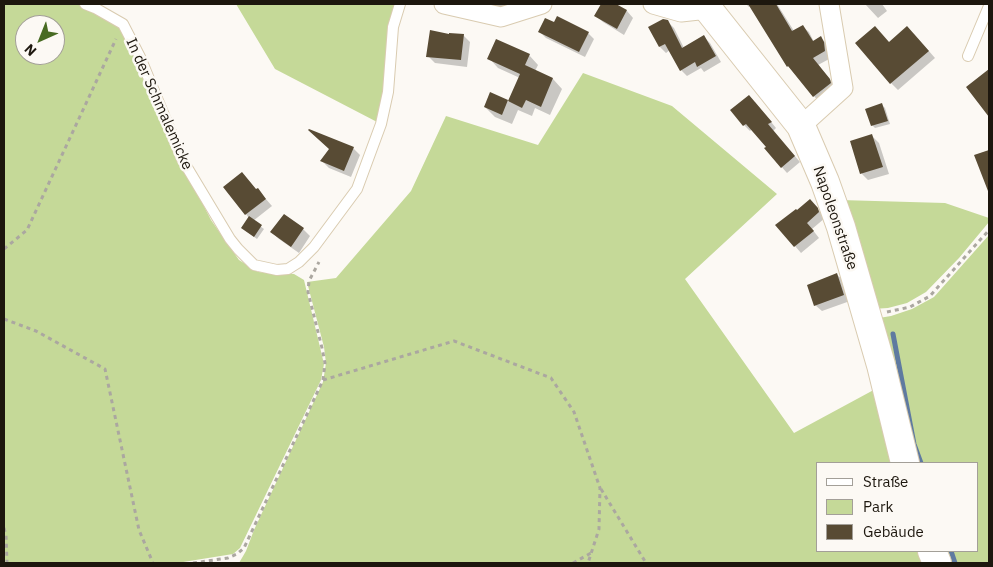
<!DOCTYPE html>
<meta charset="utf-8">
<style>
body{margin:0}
#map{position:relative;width:993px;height:567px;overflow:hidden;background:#fcf9f4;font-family:"IBM Plex Sans",sans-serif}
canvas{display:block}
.frame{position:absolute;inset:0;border:5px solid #1d170e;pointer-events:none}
.legend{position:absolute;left:816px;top:462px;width:162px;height:90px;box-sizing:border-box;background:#fcf9f4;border:1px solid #a39f98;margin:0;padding:6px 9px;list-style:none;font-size:15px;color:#1d170e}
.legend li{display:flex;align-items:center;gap:10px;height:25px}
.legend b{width:25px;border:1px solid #a39f98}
.north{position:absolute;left:15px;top:15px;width:50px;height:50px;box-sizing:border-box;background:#fcf9f4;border:1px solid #a39f98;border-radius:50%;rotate:224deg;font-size:14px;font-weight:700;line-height:20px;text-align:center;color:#1d170e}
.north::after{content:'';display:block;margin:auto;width:18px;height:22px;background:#486b23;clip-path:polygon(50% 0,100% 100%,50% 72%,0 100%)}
</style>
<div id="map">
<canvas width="993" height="567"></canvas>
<div class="frame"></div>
<ul class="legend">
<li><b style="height:6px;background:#fff"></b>Straße</li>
<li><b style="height:14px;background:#c5d998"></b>Park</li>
<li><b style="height:14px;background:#584b34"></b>Gebäude</li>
</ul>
<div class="north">N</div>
</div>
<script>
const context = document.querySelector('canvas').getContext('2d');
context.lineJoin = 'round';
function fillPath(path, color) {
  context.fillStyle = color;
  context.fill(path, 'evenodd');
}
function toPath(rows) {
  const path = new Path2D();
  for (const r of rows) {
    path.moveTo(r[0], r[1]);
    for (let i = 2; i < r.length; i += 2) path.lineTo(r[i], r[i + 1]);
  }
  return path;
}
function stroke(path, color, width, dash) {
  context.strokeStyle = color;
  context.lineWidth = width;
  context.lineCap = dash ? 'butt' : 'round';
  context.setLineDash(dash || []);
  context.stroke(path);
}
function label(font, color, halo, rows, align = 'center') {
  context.font = font + ' "IBM Plex Sans",sans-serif';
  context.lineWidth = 5;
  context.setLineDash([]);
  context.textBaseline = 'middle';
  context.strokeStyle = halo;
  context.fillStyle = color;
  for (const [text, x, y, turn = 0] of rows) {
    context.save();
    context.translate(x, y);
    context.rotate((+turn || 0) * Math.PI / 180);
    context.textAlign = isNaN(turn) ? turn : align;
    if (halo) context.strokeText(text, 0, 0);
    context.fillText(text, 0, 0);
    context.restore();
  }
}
fillPath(toPath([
 [4,4,80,4,95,10,123,28,180,159,211,220,239,260,258,272,294,274,304,280,324,364,321,380,240,548,233,554,177,563,4,563],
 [25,25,55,25,55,55,25,55],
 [236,4,397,4,385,92,379,123,275,69],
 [583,73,672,106,777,194,685,279,794,433,881,386,900,463,817,463,817,551,928,551,933,563,590,563,590,562,588,563,232,563,239,563,246,551,254,530,323,382,326,363,324,347,307,282,336,278,411,191,446,116,538,145],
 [840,200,945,203,989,218,989,222,959,258,926,292,907,303,888,308,872,309],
 [989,235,989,563,942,563,936,551,977,551,977,463,909,463,873,319,891,316,912,309,934,297]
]), '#c5d998');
fillPath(toPath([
 [485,4,511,4,507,11],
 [603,4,614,4,627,11,633,18,624,35,603,22,596,16],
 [746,4,777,4,794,31,802,26,809,32,814,42,821,38,827,44,831,58,818,65,836,87,820,103,788,66,751,5,749,7],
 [865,4,882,4,887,11,878,18],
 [667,21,674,28,684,48,704,37,710,43,721,62,704,72,701,68,687,76,681,70,670,50,666,53,660,47],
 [540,32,588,33,594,39,585,57,546,38],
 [914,34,935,58,898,90,891,83,889,43],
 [450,35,463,35,470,42,467,67,435,63,428,56],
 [529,55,538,65,535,71,553,79,562,89,550,115,535,108,532,116,518,110,512,124,495,117,485,107,508,101,509,102,520,78,498,68,489,58],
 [755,102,776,128,773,131,800,162,787,173,766,149,767,147,752,129,750,131,744,125],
 [882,105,885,108,890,124,875,128,872,125],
 [872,136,879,143,889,174,868,180,862,174,852,142],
 [353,148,360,155,351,177,329,168,322,161],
 [225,188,258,190,272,206,253,221,264,229,257,239,246,231,249,218],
 [816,207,824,216,825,218,812,229,819,238,801,253,777,225],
 [284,215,303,229,310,236,299,253,279,239,272,232],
 [836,274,843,280,850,301,822,311,815,305]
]), '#0003');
stroke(toPath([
 [893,334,914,444,921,463],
 [951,551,955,563]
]), '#5f7aa0', 5);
fillPath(toPath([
 [601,4,616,4,627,10,617,29,594,16],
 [748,4,776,4,792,31,803,25,813,41,821,36,824,42,825,51,813,58,830,79,831,83,813,97,788,66,787,67],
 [557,16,589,32,579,52,538,32,545,18,554,22],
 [663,19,668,20,682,48,704,35,716,56,697,67,695,62,680,71,665,44,659,47,648,27],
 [875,26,889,42,907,26,929,51,890,84,855,43],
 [430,30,449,34,449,33,464,34,461,60,426,57],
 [496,39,530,54,525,65,553,78,541,107,526,100,522,108,508,101,520,74,487,59],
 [989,69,989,117,966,87],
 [490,92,508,100,502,115,484,107],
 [749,95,772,122,768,124,795,156,781,168,764,148,766,147,746,124,743,126,730,110],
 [882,103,888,121,871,126,865,109],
 [309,129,354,147,344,171,320,161,329,149,308,130],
 [872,134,883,167,860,174,850,141],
 [989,150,989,191,988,191,974,155],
 [242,172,256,189,258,188,266,199,245,215,223,187],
 [810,199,818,208,819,212,807,223,814,231,794,247,775,225,796,209,797,210],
 [284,214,304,228,291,247,270,232],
 [249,216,262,225,254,237,241,228],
 [837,273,844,295,814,306,807,285]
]), '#584b34');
const lane = toPath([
 [85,4,95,8,123,24,140,57,182,159,230,239,238,249,254,265,277,270,288,269,299,262,314,247,357,189,381,124,388,92,393,27,400,4],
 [968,56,989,6]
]);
const street = toPath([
 [444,4,501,17,542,4],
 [653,4,681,12,708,9],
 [801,126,843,88,829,4]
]);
const secondary = toPath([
 [702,4,708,9,801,126,825,182,841,227,881,365,905,463],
 [932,551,937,563]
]);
stroke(lane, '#d9cbb0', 12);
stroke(street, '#d9cbb0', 21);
stroke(secondary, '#d9cbb0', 30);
stroke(toPath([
 [4,249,27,230,116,39],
 [887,312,910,307,930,296,989,230],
 [4,319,36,331,105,369,139,530,153,563],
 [323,380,454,341,551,378,574,412,600,488,599,529,588,563],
 [601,489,646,563],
 [4,528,6,535,7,563],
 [193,563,228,558,237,554,244,548,323,380,325,363,322,348,308,292,309,281,319,262],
 [573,563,591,553]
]), '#aba7a0', 3, [4, 4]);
stroke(lane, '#fff', 10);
stroke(street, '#fff', 19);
stroke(secondary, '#fff', 28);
label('15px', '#1d170e', '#fcf9f4', [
 ["In der Schmalemicke",159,104,66],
 ["Napoleonstraße",835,218,71]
]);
</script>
